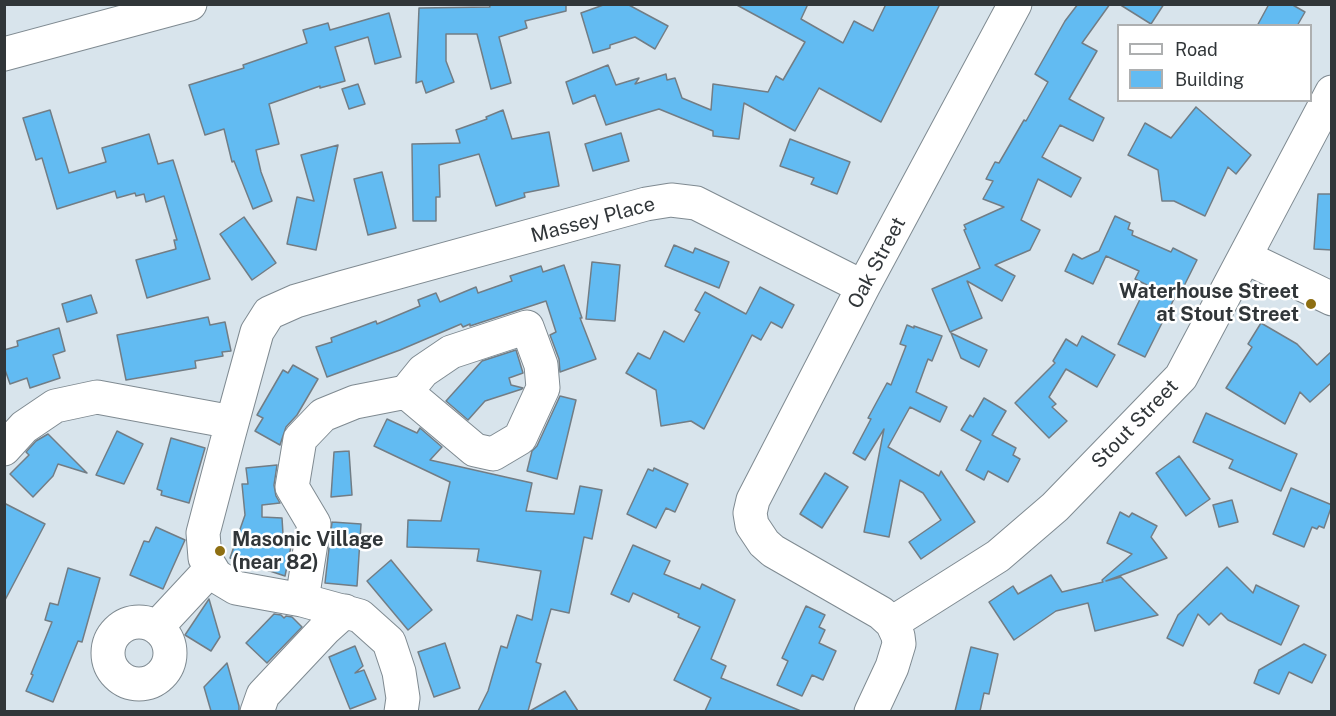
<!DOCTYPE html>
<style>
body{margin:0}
#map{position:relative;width:1336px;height:716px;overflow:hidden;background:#d8e4ec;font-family:"Public Sans",sans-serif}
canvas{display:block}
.frame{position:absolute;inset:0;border:6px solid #313639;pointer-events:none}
.legend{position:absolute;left:1117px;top:24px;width:195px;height:78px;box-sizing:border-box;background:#fff;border:2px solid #adafb0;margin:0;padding:8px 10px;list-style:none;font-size:18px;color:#313639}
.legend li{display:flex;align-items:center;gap:12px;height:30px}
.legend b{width:30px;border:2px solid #adafb0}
</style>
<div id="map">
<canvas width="1336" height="716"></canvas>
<div class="frame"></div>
<ul class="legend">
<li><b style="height:8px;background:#fff"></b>Road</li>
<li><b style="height:16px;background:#62bbf2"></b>Building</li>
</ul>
</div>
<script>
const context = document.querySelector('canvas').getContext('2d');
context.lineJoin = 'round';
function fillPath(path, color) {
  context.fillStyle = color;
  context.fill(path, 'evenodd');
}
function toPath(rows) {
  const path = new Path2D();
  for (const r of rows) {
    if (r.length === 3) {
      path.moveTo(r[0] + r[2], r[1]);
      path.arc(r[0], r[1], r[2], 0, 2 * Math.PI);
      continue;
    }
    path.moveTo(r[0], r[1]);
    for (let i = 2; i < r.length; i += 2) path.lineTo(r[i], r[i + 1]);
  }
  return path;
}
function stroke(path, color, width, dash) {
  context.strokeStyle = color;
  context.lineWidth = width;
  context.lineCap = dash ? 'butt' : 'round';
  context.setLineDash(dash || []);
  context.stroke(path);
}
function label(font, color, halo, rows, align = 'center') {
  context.font = font + ' "Public Sans",sans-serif';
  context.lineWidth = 5;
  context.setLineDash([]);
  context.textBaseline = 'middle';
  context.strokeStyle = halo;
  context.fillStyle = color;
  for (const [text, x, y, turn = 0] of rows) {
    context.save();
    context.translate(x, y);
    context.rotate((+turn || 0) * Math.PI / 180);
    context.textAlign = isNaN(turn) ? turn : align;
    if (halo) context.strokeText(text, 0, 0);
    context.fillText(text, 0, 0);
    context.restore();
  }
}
const building = toPath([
 [489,4,566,4,566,11,525,21,527,28,499,37,511,83,491,89,477,34,446,34,446,61,454,82,426,93,422,81,416,83,419,8,490,7,489,4],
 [606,4,627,4,668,26,655,49,635,37,610,45,610,48,593,53,581,13,606,4],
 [735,4,808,4,801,19,843,43,854,21,873,31,886,4,940,4,881,122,819,88,795,131,744,103,739,139,713,136,713,131,659,109,606,125,595,95,573,104,566,82,608,65,616,85,639,78,635,84,666,74,667,80,675,78,682,98,711,110,713,84,768,92,776,76,783,80,805,42,735,4],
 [1078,4,1110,4,1082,43,1097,51,1069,99,1104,118,1093,141,1060,125,1042,157,1081,178,1071,197,1038,179,1021,220,1040,230,1030,250,995,265,1015,276,1002,301,967,281,982,318,950,332,932,289,980,268,964,230,966,229,964,225,1004,207,983,199,993,181,986,179,995,162,999,163,1024,120,1026,121,1048,82,1035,74,1065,21,1078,4],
 [1119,4,1164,4,1151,24,1119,4],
 [1269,4,1291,4,1305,12,1297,26,1257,26,1269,4],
 [389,13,401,57,375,64,368,37,335,47,345,81,320,88,320,86,269,104,279,144,256,150,261,172,272,201,253,209,234,161,232,162,224,129,205,135,189,85,244,68,243,65,307,43,303,30,328,23,330,30,389,13],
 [358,84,365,104,349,109,342,89,358,84],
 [1196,107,1251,155,1236,174,1228,167,1205,216,1174,201,1162,201,1158,170,1128,155,1145,123,1171,138,1196,107],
 [50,110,69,173,106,162,102,148,149,134,158,164,173,160,210,279,147,298,136,260,176,249,174,240,177,240,164,196,146,202,144,194,136,196,135,193,117,198,115,191,57,209,42,158,36,160,23,118,50,110],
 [503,110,512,139,549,132,559,186,524,193,525,197,496,206,479,154,439,165,440,197,436,197,436,221,413,221,412,144,460,143,456,130,487,119,486,117,503,110],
 [621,133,629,161,593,171,585,144,621,133],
 [790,139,850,162,837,194,811,184,814,178,780,166,790,139],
 [338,145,316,250,287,244,297,197,314,201,301,155,338,145],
 [382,172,396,228,368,235,354,179,382,172],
 [1318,194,1332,194,1332,250,1314,249,1318,194],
 [1115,216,1130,223,1128,229,1133,231,1132,235,1171,252,1173,248,1197,260,1180,294,1177,293,1145,357,1118,344,1147,285,1135,279,1139,271,1106,256,1093,284,1065,271,1073,254,1082,259,1099,251,1115,216],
 [244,217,276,263,252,280,220,234,244,217],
 [674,245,693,253,695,248,729,262,719,288,665,266,674,245],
 [592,262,620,265,615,321,586,319,592,262],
 [564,265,582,318,580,318,596,359,560,372,559,359,550,335,556,332,546,301,470,326,470,324,463,327,461,324,400,350,327,377,316,347,332,342,331,338,376,321,377,324,420,306,418,300,436,293,440,302,476,287,478,293,512,281,510,276,541,266,543,272,564,265],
 [760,287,794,305,782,328,771,322,761,340,752,335,704,429,691,421,661,426,656,390,626,373,638,353,650,359,664,331,684,342,700,313,695,310,705,292,746,314,760,287],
 [91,295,97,313,67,322,62,304,91,295],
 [208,317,210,325,225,322,231,351,222,352,223,356,195,361,196,368,126,380,117,335,208,317],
 [1261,323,1297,344,1317,365,1332,351,1332,382,1310,402,1300,392,1285,424,1226,388,1252,347,1248,344,1261,323],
 [907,325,914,328,914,326,942,336,932,361,928,359,916,392,947,407,940,422,910,407,888,447,939,476,941,471,975,522,921,559,909,542,941,520,923,493,900,480,889,537,864,532,884,429,865,460,853,453,871,419,868,418,887,383,891,385,906,346,900,344,907,325],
 [59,328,65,351,53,355,60,378,30,388,27,378,10,384,4,367,4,350,18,346,17,341,59,328],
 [951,333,987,350,979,367,961,358,951,333],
 [1082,336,1115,355,1097,387,1066,369,1049,397,1056,404,1052,407,1067,421,1049,438,1015,403,1055,363,1053,361,1066,339,1077,346,1082,336],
 [516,350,523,373,509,378,511,385,523,388,522,389,485,401,468,420,446,401,482,361,516,350],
 [293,365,318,379,297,415,286,427,280,445,255,431,263,418,257,415,283,370,288,373,293,365],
 [560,396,576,400,557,479,527,471,532,451,537,446,560,396],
 [984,398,1006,411,992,435,1016,448,1013,455,1020,459,1008,482,988,471,984,480,966,470,981,441,961,430,970,415,973,417,984,398],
 [1206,413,1297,454,1281,491,1229,468,1233,460,1193,442,1206,413],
 [387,419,417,433,420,428,442,447,430,460,532,483,526,511,574,514,580,486,602,490,592,539,584,537,569,613,551,609,536,662,541,664,528,711,478,711,488,691,501,646,507,648,517,615,532,620,541,571,477,561,479,549,407,547,408,520,441,521,450,482,374,446,387,419],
 [117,431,143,444,124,484,96,475,117,431],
 [48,434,87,473,58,464,53,476,33,497,10,474,29,455,26,452,36,441,48,434],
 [171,438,205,448,189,503,161,495,162,491,157,489,171,438],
 [349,451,352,495,331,497,334,452,349,451],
 [1179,456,1210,499,1186,516,1156,473,1179,456],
 [277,465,274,485,276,496,280,503,262,505,262,517,282,518,283,534,293,537,285,576,230,558,245,515,242,484,248,484,246,468,277,465],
 [654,468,688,484,675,512,666,508,656,528,627,514,648,469,653,471,654,468],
 [825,473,848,487,822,528,800,514,825,473],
 [1291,488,1332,505,1324,528,1319,526,1317,529,1312,527,1304,547,1273,534,1291,488],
 [1232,500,1238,522,1219,527,1213,505,1232,500],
 [4,503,45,524,4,602,4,503],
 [1120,512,1129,517,1132,513,1157,526,1151,537,1167,558,1106,581,1121,577,1158,615,1095,631,1088,603,1056,611,1014,640,989,602,1013,586,1018,594,1051,575,1062,592,1103,582,1102,580,1132,554,1107,543,1120,512],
 [332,522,361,524,357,586,325,583,332,522],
 [156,527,185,540,163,589,130,575,144,541,149,542,156,527],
 [633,545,670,561,664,574,700,589,702,584,735,600,711,659,726,666,721,678,801,711,705,711,711,698,674,680,700,627,678,617,679,614,633,593,629,602,611,594,633,545],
 [391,560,432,610,408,630,367,581,391,560],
 [1227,567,1253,593,1256,585,1299,606,1281,645,1228,620,1221,613,1209,625,1198,614,1183,646,1167,638,1178,615,1227,567],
 [68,568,100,578,82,642,78,641,53,702,26,691,33,675,31,674,52,622,45,620,50,603,58,605,68,568],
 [209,599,220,637,211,651,185,635,209,599],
 [806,606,825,615,819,627,825,630,819,643,836,651,823,680,812,675,802,696,777,685,788,661,782,658,806,606],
 [274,614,281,615,284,618,286,616,292,617,302,627,267,663,246,643,274,614],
 [445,643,460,688,434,697,418,652,445,643],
 [1304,644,1326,655,1312,683,1289,672,1279,694,1254,683,1259,670,1304,644],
 [355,646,363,666,355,673,364,670,376,699,350,709,329,657,355,646],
 [971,647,998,654,989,694,984,693,980,711,955,711,971,647],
 [227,663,239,706,239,711,211,711,204,687,227,663],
 [565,691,578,711,530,711,565,691]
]);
fillPath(building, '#62bbf2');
stroke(building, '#727d85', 1.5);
const minor = toPath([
 [4,54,190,4],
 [1245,257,1332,299],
 [4,449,24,427,55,406,97,397,232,422],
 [302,600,314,524,292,487,300,439,323,415,355,402,406,392,423,371,451,352,527,327,541,365,543,388,520,438,493,454,475,450,406,392],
 [139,653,31],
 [892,623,998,556,1055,507,1181,377,1332,92],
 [157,627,211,569],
 [257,712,263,695,325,629,345,611],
 [401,712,403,698,399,672,389,642,360,616,302,600,236,588,216,576,205,558,203,533,229,434,257,332,269,313,296,301,344,287,646,204,671,200,696,203,863,287],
 [871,712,892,667,899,644,898,636,892,623,881,613,773,551,764,543,752,525,750,513,753,500,863,287,1015,4]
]);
stroke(minor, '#7f8a91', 35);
stroke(minor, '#fff', 33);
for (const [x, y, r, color] of [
 [1311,304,6,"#8e6f12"],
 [220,551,6,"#8e6f12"]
]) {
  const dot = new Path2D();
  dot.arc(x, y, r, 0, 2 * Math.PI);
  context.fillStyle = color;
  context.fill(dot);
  stroke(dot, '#fff', 2);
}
label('20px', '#313639', '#fff', [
 ["Massey Place",593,220,-15],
 ["Oak Street",877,263,-62],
 ["Stout Street",1135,424,-46]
]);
label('bold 20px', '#313639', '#fff', [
 ["Waterhouse Street",1299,292],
 ["at Stout Street",1299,315],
 ["Masonic Village",232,540,"left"],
 ["(near 82)",232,563,"left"]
], 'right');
</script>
